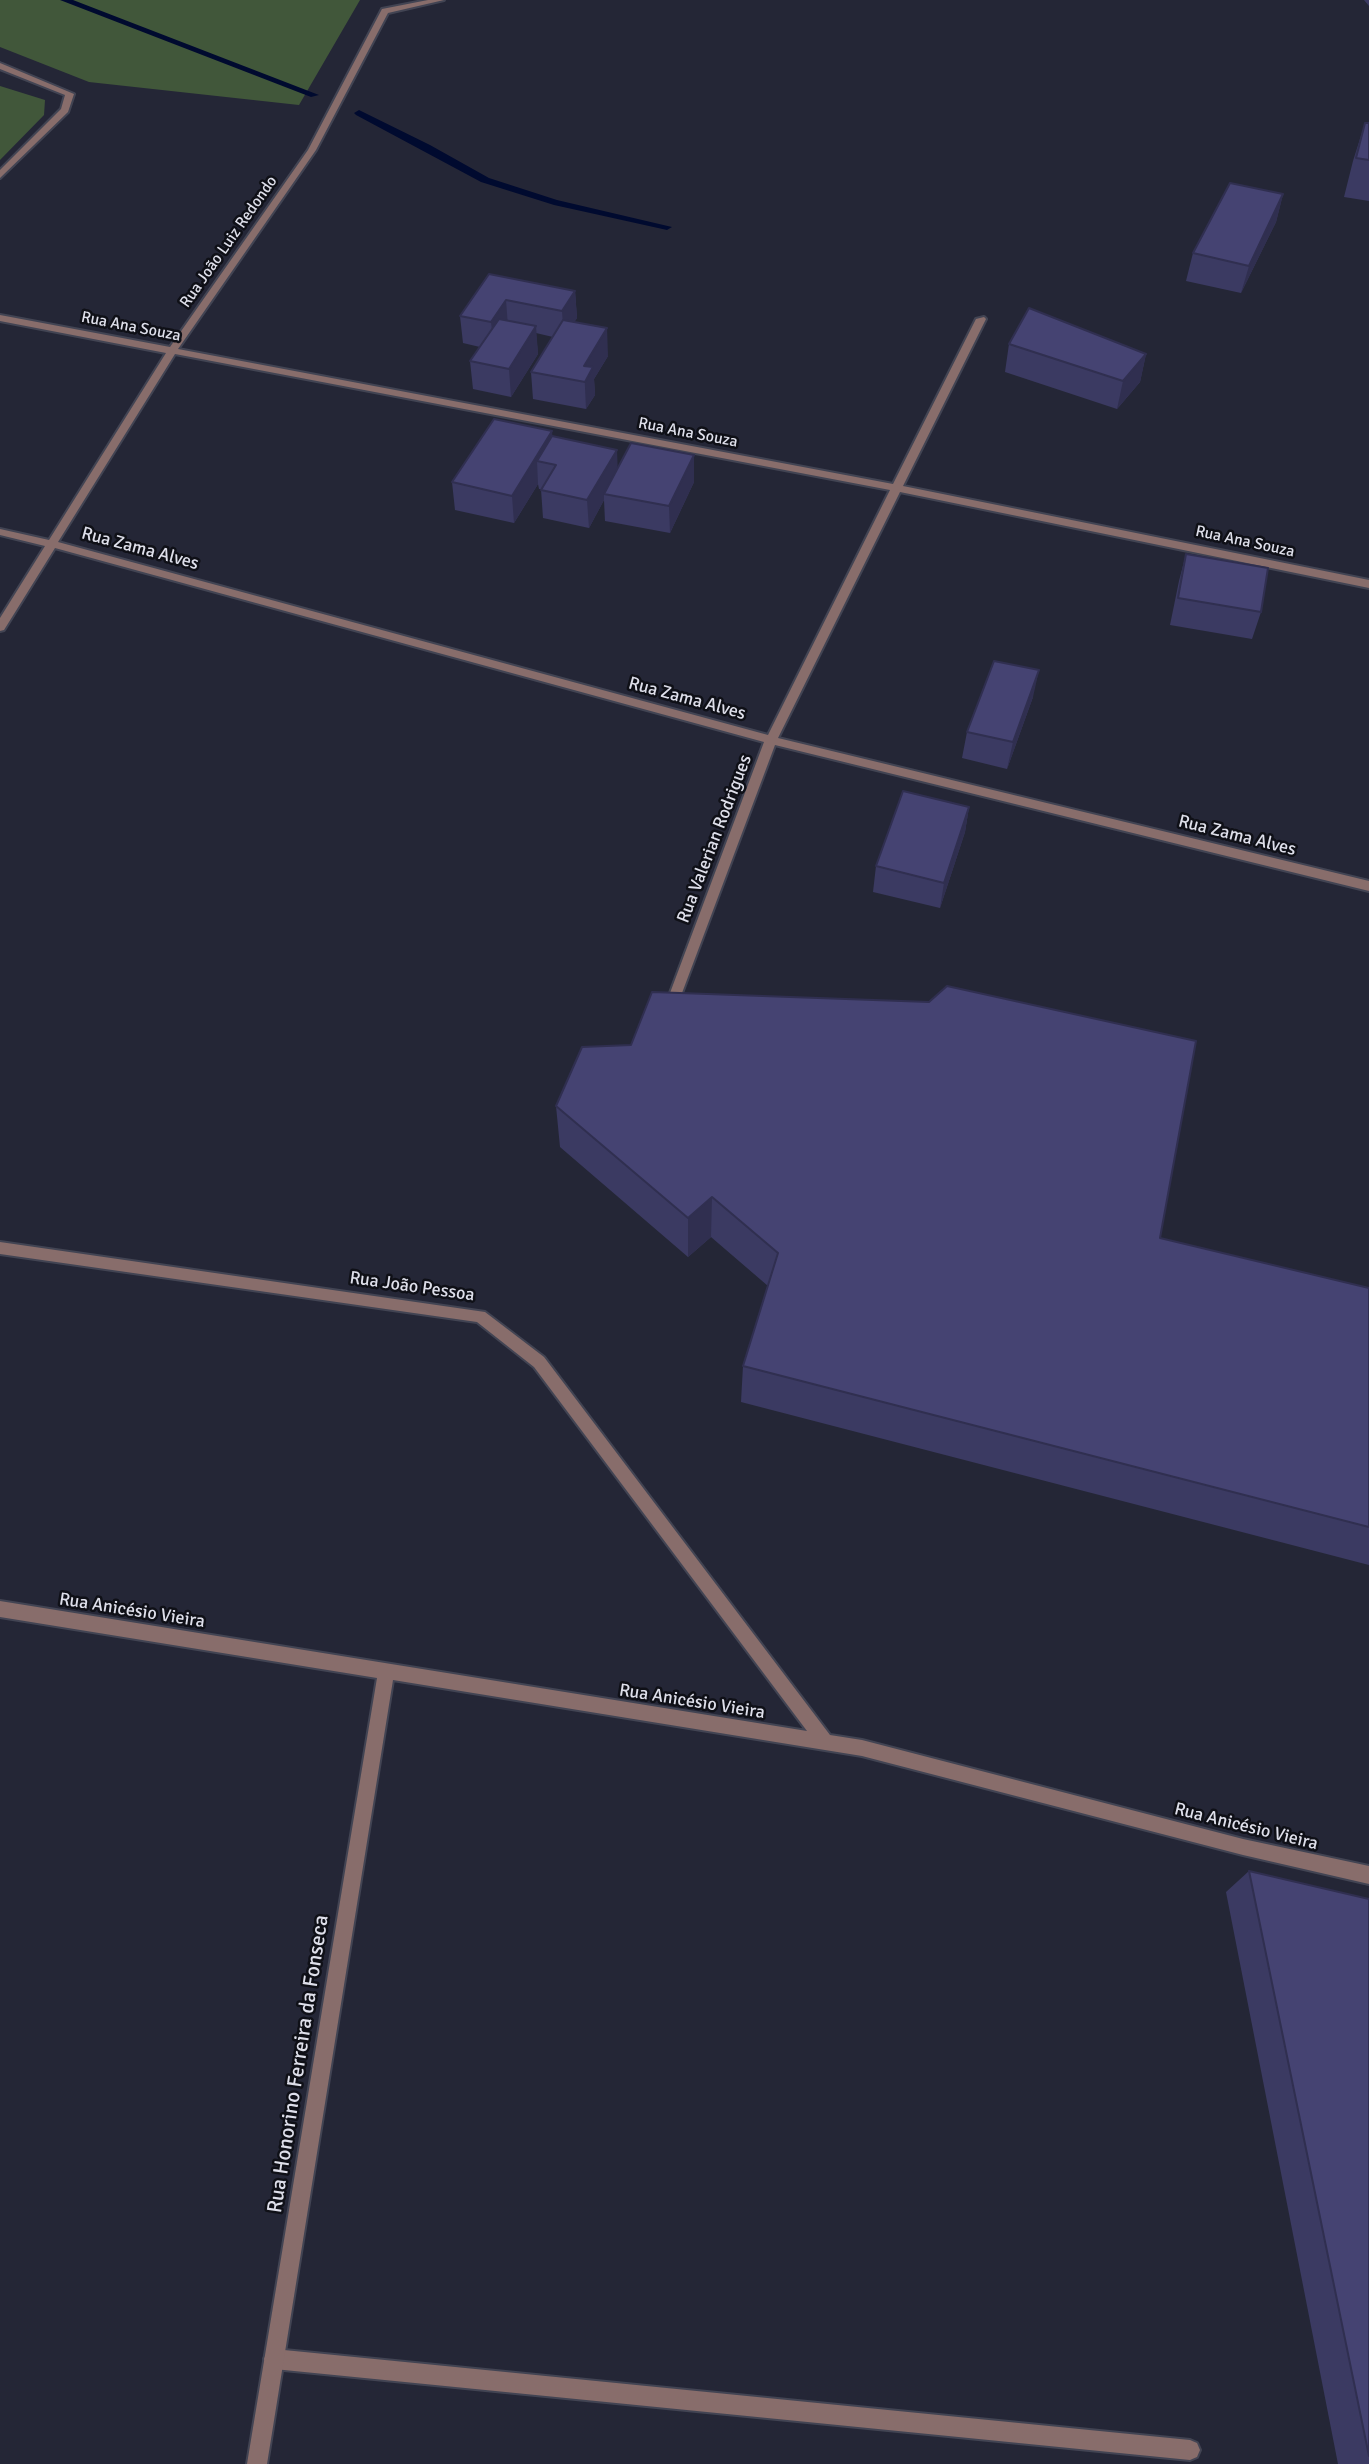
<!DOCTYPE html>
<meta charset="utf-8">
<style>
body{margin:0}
canvas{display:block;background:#242636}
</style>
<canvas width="1369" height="2464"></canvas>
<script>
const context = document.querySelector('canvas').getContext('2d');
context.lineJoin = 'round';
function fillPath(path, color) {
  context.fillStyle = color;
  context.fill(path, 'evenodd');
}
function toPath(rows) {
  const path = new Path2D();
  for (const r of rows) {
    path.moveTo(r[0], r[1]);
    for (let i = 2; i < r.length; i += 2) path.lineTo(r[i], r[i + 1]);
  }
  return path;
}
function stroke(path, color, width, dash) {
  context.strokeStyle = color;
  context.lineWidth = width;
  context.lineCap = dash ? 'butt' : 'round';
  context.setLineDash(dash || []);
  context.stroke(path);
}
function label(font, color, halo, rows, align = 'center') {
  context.font = font + ' Signika,sans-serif';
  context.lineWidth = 5;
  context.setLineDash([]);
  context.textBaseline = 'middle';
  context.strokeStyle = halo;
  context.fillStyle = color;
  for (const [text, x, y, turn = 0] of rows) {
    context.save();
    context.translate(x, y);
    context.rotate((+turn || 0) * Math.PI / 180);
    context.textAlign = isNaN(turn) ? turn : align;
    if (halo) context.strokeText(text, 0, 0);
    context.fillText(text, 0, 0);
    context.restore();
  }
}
fillPath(toPath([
 [0,0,360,0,299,105,89,82,0,47],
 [0,86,45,100,44,115,0,160]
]), '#41573a');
fillPath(toPath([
 [60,0,73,0,319,95,311,97,60,0],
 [359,110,430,145,489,178,557,200,672,227,667,230,554,205,481,182,356,115,354,113,359,110]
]), '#000a2f');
const service = toPath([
 [274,2349,1190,2440,1197,2443,1200,2450,1197,2457,1190,2460,274,2369,267,2366,264,2359,267,2352,274,2349]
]);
const minor = toPath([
 [428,0,444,0,388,13,316,150,178,349,893,484,976,319,984,317,986,319,903,486,1369,580,1369,588,900,492,778,738,1369,881,1369,891,775,745,676,1009,670,1014,664,1009,764,742,55,548,4,630,0,631,0,618,45,546,0,535,0,529,49,540,166,353,0,321,0,315,170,347,308,150,382,9,428,0],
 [175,354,890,490,768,735,58,542,175,354],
 [0,63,74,94,68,112,0,178,0,170,61,109,65,95,0,69,0,63],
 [0,1242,485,1312,544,1357,830,1735,862,1740,1243,1839,1369,1866,1369,1884,1243,1855,862,1756,393,1680,267,2464,247,2464,377,1678,0,1617,0,1601,807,1731,534,1367,477,1322,0,1254,0,1242]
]);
stroke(service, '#424453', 4);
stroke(minor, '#424453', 4);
fillPath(service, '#886d6b');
fillPath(minor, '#886d6b');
fillPath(toPath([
 [1364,0,1369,0,1369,6],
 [1365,123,1369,123,1369,201,1344,197,1353,161],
 [1283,194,1276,222,1241,293,1186,281,1193,253],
 [489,274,575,291,577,318,574,322,608,356,594,379,595,395,586,409,533,399,531,372,553,337,536,333,538,354,511,397,473,389,470,361,480,347,463,343,460,316],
 [1009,344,1146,354,1140,382,1117,409,1005,372],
 [552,436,617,469,694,455,694,482,670,533,605,521,604,500,589,528,543,518,541,489,539,489,538,484,514,523,455,510,452,482],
 [1186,554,1261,612,1252,639,1170,625,1179,581],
 [1033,697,1007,769,962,758,967,732],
 [969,807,965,832,940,908,873,892,876,866],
 [556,1106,1160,1238,1369,1288,1369,1565,741,1402,743,1366,768,1286,711,1237,688,1257,560,1147],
 [1249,1871,1369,1899,1369,2464,1338,2464,1226,1892]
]), '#3b3a62');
fillPath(toPath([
 [1283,194,1276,222,1241,293,1249,266],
 [575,291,577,318,564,339,562,311],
 [506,300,508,327,494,349,491,322],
 [536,326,538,354,511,397,509,369],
 [607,328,608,356,594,379,595,395,586,409,584,366],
 [1146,354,1140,382,1117,409,1123,381],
 [552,431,554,459,537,461,538,484,514,523,512,496],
 [617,450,618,477,604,494,604,500,589,528,587,500],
 [694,455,694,482,670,533,669,506],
 [1039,670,1033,697,1007,769,1013,742],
 [969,807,965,832,940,908,944,883],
 [712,1197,711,1237,688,1257,688,1218]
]), '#302f50');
const building = toPath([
 [1365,123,1369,123,1369,160,1356,158,1365,123],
 [1230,183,1283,194,1249,266,1193,253,1230,183],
 [489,274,575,291,562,311,506,300,491,322,460,316,489,274],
 [1029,308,1146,354,1123,381,1009,344,1029,308],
 [499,319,536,326,509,369,470,361,499,319],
 [563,320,607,328,584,366,593,367,585,382,531,372,563,320],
 [494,419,552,431,512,496,452,482,494,419],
 [552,436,617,450,587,500,541,490,556,465,537,461,552,436],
 [631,443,694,455,669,506,604,494,631,443],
 [1186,554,1268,568,1261,612,1178,598,1186,554],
 [994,661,1039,670,1013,742,967,732,994,661],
 [903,791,969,807,944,883,876,866,903,791],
 [947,986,1196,1041,1160,1238,1369,1288,1369,1527,743,1366,778,1253,712,1197,688,1218,556,1106,582,1047,631,1045,652,992,929,1002,947,986],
 [1249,1871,1369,1899,1369,2456,1249,1871]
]);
fillPath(building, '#454372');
stroke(building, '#302f50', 2);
label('16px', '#dedfea', '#0f1017', [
 ["Rua João Luiz Redondo",229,242,-55],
 ["Rua Ana Souza",131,327,11],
 ["Rua Ana Souza",688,433,11],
 ["Rua Ana Souza",1245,542,12]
]);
label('18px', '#dedfea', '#0f1017', [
 ["Rua Zama Alves",140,549,15],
 ["Rua Zama Alves",687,699,15],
 ["Rua Zama Alves",1237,836,14],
 ["Rua Valerian Rodrigues",715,839,-69],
 ["Rua João Pessoa",412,1287,8],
 ["Rua Anicésio Vieira",132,1611,9],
 ["Rua Anicésio Vieira",692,1702,9],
 ["Rua Anicésio Vieira",1246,1827,14]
]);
label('21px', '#dedfea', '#0f1017', [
 ["Rua Honorino Ferreira da Fonseca",299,2064,-81]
]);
</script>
